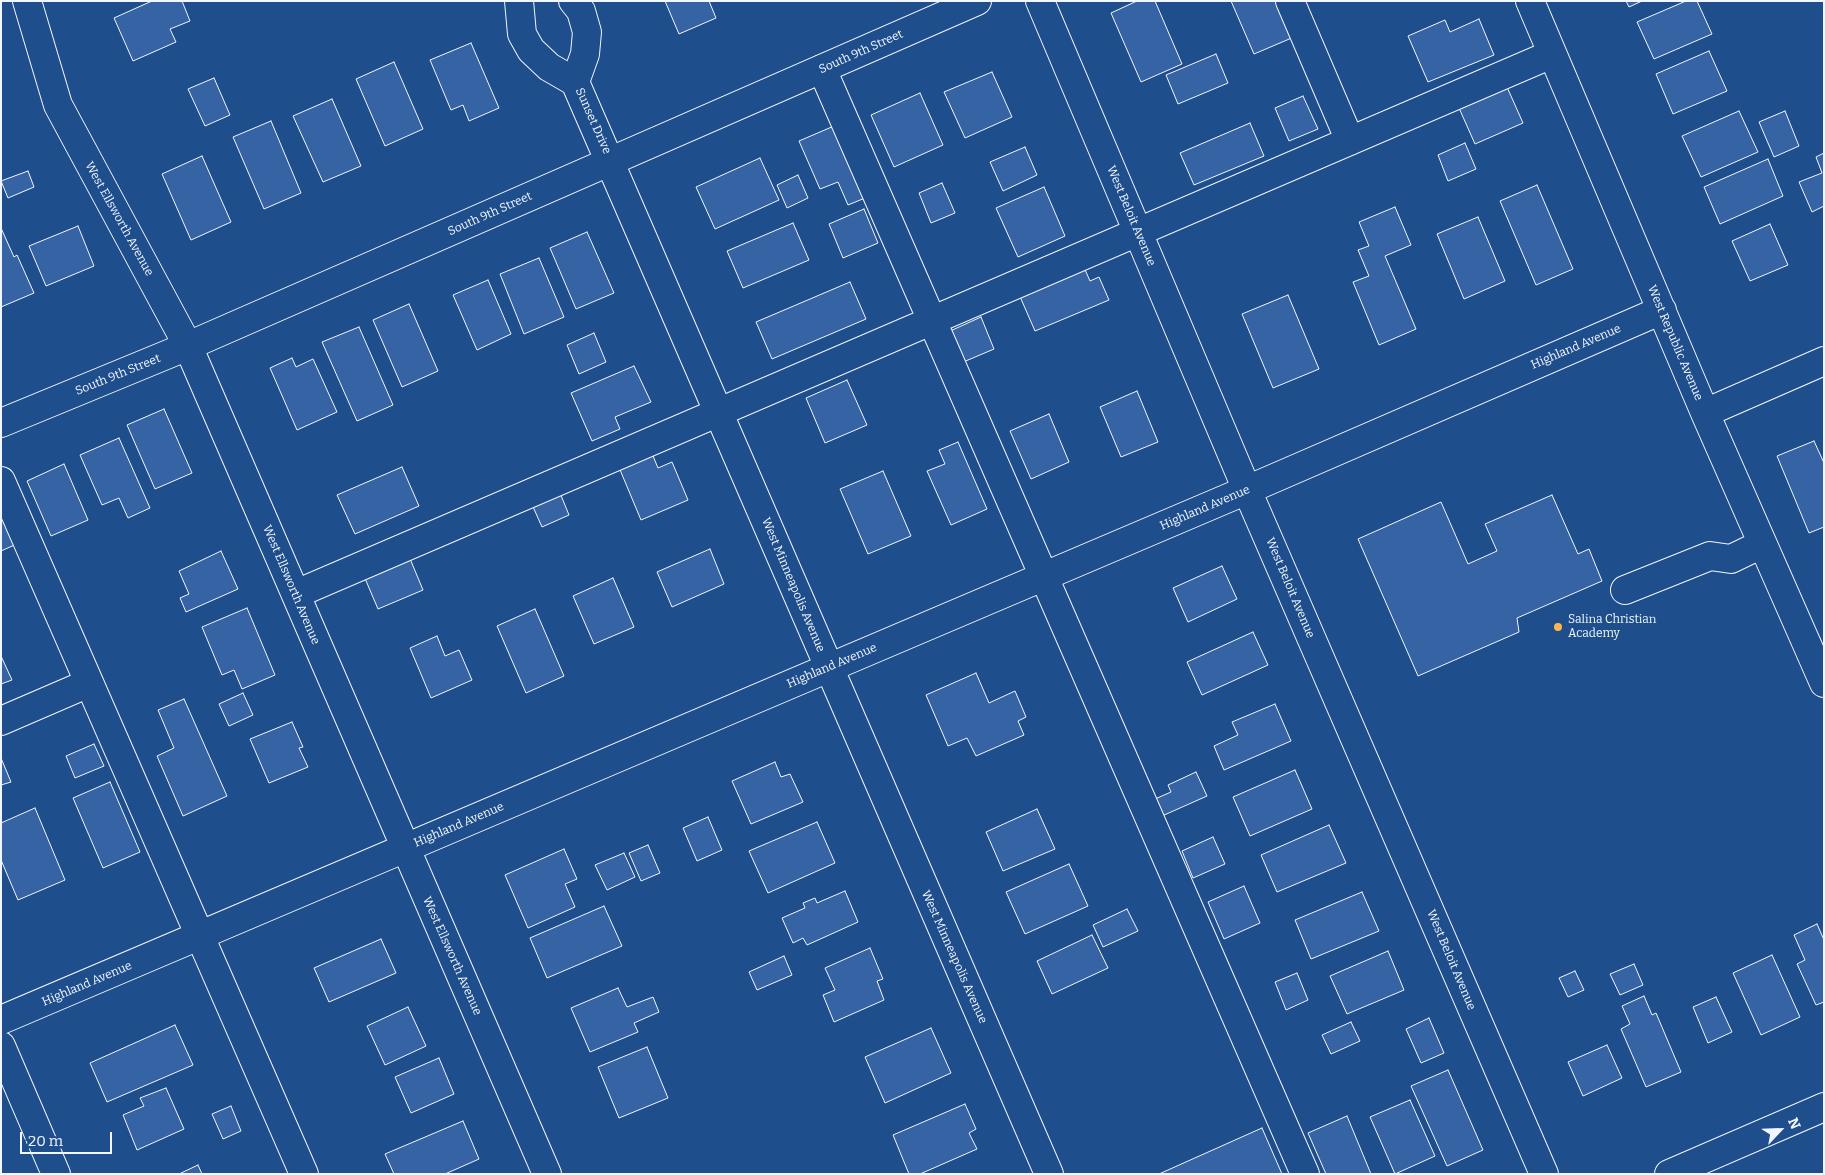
<!DOCTYPE html>
<style>
body{margin:0}
#map{position:relative;width:1825px;height:1175px;overflow:hidden;background:#1f4e8c;font-family:Bitter,serif}
canvas{display:block}
.frame{position:absolute;inset:0;border:2px solid #f2f6ff;pointer-events:none}
.north{position:absolute;left:1755px;top:1105px;width:50px;height:50px;-webkit-text-stroke:4px #1f4e8c;paint-order:stroke;rotate:66deg;font-size:14px;font-weight:700;line-height:20px;text-align:center;color:#f2f6ff}
.north::after{content:'';display:block;margin:auto;width:18px;height:22px;background:#f2f6ff;clip-path:polygon(50% 0,100% 100%,50% 72%,0 100%)}
.scale{position:absolute;left:20px;top:1132px;width:92px;height:22px;box-sizing:border-box;border:2px solid #f2f6ff;border-top:0;padding-left:6px;font-size:15px;line-height:18px;white-space:nowrap;color:#f2f6ff;-webkit-text-stroke:4px #1f4e8c;paint-order:stroke}
</style>
<div id="map">
<canvas width="1825" height="1175"></canvas>
<div class="frame"></div>
<div class="north">N</div>
<div class="scale">20 m</div>
</div>
<script>
const context = document.querySelector('canvas').getContext('2d');
context.lineJoin = 'round';
function fillPath(path, color) {
  context.fillStyle = color;
  context.fill(path, 'evenodd');
}
function toPath(rows) {
  const path = new Path2D();
  for (const r of rows) {
    path.moveTo(r[0], r[1]);
    for (let i = 2; i < r.length; i += 2) path.lineTo(r[i], r[i + 1]);
  }
  return path;
}
function stroke(path, color, width, dash) {
  context.strokeStyle = color;
  context.lineWidth = width;
  context.lineCap = dash ? 'butt' : 'round';
  context.setLineDash(dash || []);
  context.stroke(path);
}
function label(font, color, halo, rows, align = 'center') {
  context.font = font + ' Bitter,serif';
  context.lineWidth = 4;
  context.setLineDash([]);
  context.textBaseline = 'middle';
  context.strokeStyle = halo;
  context.fillStyle = color;
  for (const [text, x, y, turn = 0] of rows) {
    context.save();
    context.translate(x, y);
    context.rotate((+turn || 0) * Math.PI / 180);
    context.textAlign = isNaN(turn) ? turn : align;
    if (halo) context.strokeText(text, 0, 0);
    context.fillText(text, 0, 0);
    context.restore();
  }
}
const building = toPath([
 [152,1,182,1,190,21,170,29,176,42,133,61,114,18,152,1],
 [665,1,709,1,716,18,679,34,665,1],
 [1137,1,1155,1,1182,64,1141,82,1111,13,1137,1],
 [1231,1,1279,1,1294,37,1254,54,1231,1],
 [1626,1,1642,1,1629,7,1626,1],
 [1686,1,1697,1,1712,34,1654,59,1637,22,1686,1],
 [1479,19,1494,55,1428,82,1408,36,1445,20,1450,32,1479,19],
 [471,43,499,108,469,121,463,105,451,110,430,60,471,43],
 [1709,51,1727,91,1673,114,1656,74,1709,51],
 [1216,54,1228,83,1178,104,1166,75,1216,54],
 [394,62,423,129,385,146,356,79,394,62],
 [992,72,1012,117,965,138,944,92,992,72],
 [214,78,230,115,205,126,188,89,214,78],
 [1507,87,1523,123,1475,144,1459,108,1507,87],
 [920,93,943,145,894,167,871,115,920,93],
 [1303,96,1318,129,1289,141,1275,108,1303,96],
 [332,99,361,166,323,182,293,116,332,99],
 [1739,111,1758,152,1701,177,1682,136,1739,111],
 [1785,111,1799,146,1774,157,1759,122,1785,111],
 [271,121,301,193,264,209,233,137,271,121],
 [1250,123,1264,156,1194,185,1180,153,1250,123],
 [834,126,865,198,848,205,838,182,820,189,799,141,834,126],
 [1465,143,1476,169,1448,181,1438,155,1465,143],
 [1025,147,1037,175,1003,191,990,162,1025,147],
 [1824,153,1824,206,1812,212,1799,182,1822,173,1816,157,1824,153],
 [202,156,231,222,191,240,162,174,202,156],
 [760,158,779,200,715,229,696,187,760,158],
 [1768,159,1783,196,1720,224,1704,187,1768,159],
 [28,171,34,187,8,198,1,181,28,171],
 [798,175,808,198,787,208,777,185,798,175],
 [942,183,955,213,931,223,919,193,942,183],
 [1537,185,1573,269,1536,285,1500,201,1537,185],
 [1044,187,1065,236,1018,257,996,208,1044,187],
 [1395,207,1411,245,1385,256,1416,329,1379,345,1353,282,1369,276,1358,250,1369,246,1359,222,1395,207],
 [864,209,878,243,843,258,829,224,864,209],
 [1478,217,1505,281,1464,299,1437,234,1478,217],
 [793,223,809,260,743,288,727,251,793,223],
 [1770,224,1788,265,1750,281,1732,241,1770,224],
 [78,226,94,266,46,286,29,246,78,226],
 [1,228,14,257,17,255,34,293,1,307,1,228],
 [587,232,614,293,576,309,550,248,587,232],
 [539,258,564,317,524,334,500,274,539,258],
 [1083,265,1090,281,1099,277,1109,300,1035,331,1018,292,1083,265],
 [488,280,511,334,477,350,453,295,488,280],
 [850,282,866,319,772,359,756,322,850,282],
 [1288,295,1319,369,1273,388,1242,314,1288,295],
 [409,304,438,371,402,387,373,320,409,304],
 [981,317,994,349,961,363,948,332,981,317],
 [359,327,393,405,357,421,322,342,359,327],
 [594,333,606,362,579,374,567,345,594,333],
 [292,358,296,367,313,359,337,412,297,430,270,368,292,358],
 [634,366,651,402,615,417,620,429,592,441,571,393,634,366],
 [847,380,867,425,825,443,806,398,847,380],
 [1137,391,1158,442,1121,457,1100,407,1137,391],
 [164,409,192,473,155,489,127,425,164,409],
 [1049,414,1069,462,1031,479,1010,431,1049,414],
 [119,438,150,508,128,518,119,498,102,505,80,455,119,438],
 [1814,441,1824,463,1824,527,1809,533,1777,456,1814,441],
 [958,442,987,509,951,525,927,471,945,464,939,450,958,442],
 [651,451,658,468,672,462,688,500,641,520,618,465,651,451],
 [64,464,88,520,51,536,27,481,64,464],
 [402,467,419,506,355,534,337,495,402,467],
 [883,471,911,536,868,554,840,489,883,471],
 [558,488,569,515,542,527,530,500,558,488],
 [1552,495,1578,554,1589,549,1602,581,1517,618,1519,632,1418,676,1358,539,1441,502,1468,564,1497,551,1485,524,1552,495],
 [1,504,19,543,1,551,1,504],
 [406,549,423,590,378,609,361,569,406,549],
 [710,549,724,584,672,607,657,572,710,549],
 [221,551,238,589,186,612,180,598,189,594,179,571,221,551],
 [1222,566,1237,599,1188,622,1173,588,1222,566],
 [613,578,634,627,594,644,573,596,613,578],
 [247,608,275,675,242,689,234,670,222,675,202,627,247,608],
 [535,609,564,676,526,693,497,626,535,609],
 [1253,632,1268,665,1202,695,1187,662,1253,632],
 [437,636,445,656,459,650,472,680,431,698,410,648,437,636],
 [1,656,12,680,1,684,1,656],
 [976,673,989,703,1015,691,1026,717,1018,721,1024,735,976,756,967,738,948,746,926,695,976,673],
 [243,693,253,715,229,726,219,704,243,693],
 [184,699,227,796,183,816,157,756,174,748,158,710,184,699],
 [1275,704,1291,741,1224,770,1214,746,1238,735,1232,722,1275,704],
 [292,722,303,747,299,748,308,767,269,783,250,739,292,722],
 [94,744,104,766,75,778,66,756,94,744],
 [1,758,11,782,1,785,1,758],
 [775,762,781,777,790,774,803,802,751,824,732,781,775,762],
 [1295,770,1312,809,1250,836,1233,797,1295,770],
 [1196,772,1207,796,1162,816,1155,799,1171,792,1168,785,1196,772],
 [110,782,140,852,103,868,73,798,110,782],
 [35,808,65,880,18,900,1,860,1,823,35,808],
 [1037,809,1055,849,1003,871,986,832,1037,809],
 [708,817,722,850,697,861,683,828,708,817],
 [817,822,835,863,768,893,749,851,817,822],
 [1329,825,1346,863,1277,892,1261,855,1329,825],
 [1213,837,1225,864,1193,878,1182,851,1213,837],
 [648,845,660,873,641,881,629,853,648,845],
 [564,849,577,879,565,884,575,907,528,928,505,875,564,849],
 [624,853,635,877,607,890,595,865,624,853],
 [1069,864,1088,906,1025,934,1006,892,1069,864],
 [1244,886,1260,923,1224,939,1208,902,1244,886],
 [845,891,858,922,807,945,803,938,793,943,782,918,805,908,803,903,815,898,817,903,845,891],
 [1362,892,1379,931,1311,959,1295,920,1362,892],
 [604,906,622,946,547,978,530,938,604,906],
 [1127,909,1138,931,1103,947,1093,925,1127,909],
 [1817,924,1824,940,1824,1002,1816,1005,1797,964,1805,960,1794,935,1817,924],
 [1092,935,1108,968,1052,994,1037,961,1092,935],
 [381,939,396,973,329,1002,314,968,381,939],
 [870,948,883,979,877,981,884,1000,834,1022,823,995,835,990,825,968,870,948],
 [1388,951,1404,990,1347,1014,1330,976,1388,951],
 [1772,955,1800,1017,1761,1035,1733,973,1772,955],
 [784,956,792,975,757,990,749,972,784,956],
 [1634,964,1643,985,1620,995,1610,974,1634,964],
 [1575,971,1584,990,1568,997,1559,978,1575,971],
 [1297,973,1308,1000,1286,1010,1275,982,1297,973],
 [618,988,627,1007,653,997,659,1012,634,1023,638,1032,590,1052,571,1008,618,988],
 [1644,996,1652,1015,1656,1013,1681,1072,1646,1087,1621,1029,1630,1024,1622,1006,1644,996],
 [1716,997,1732,1032,1708,1043,1693,1007,1716,997],
 [408,1007,426,1046,385,1065,367,1026,408,1007],
 [1429,1018,1444,1053,1421,1063,1406,1029,1429,1018],
 [1351,1022,1360,1041,1331,1054,1322,1035,1351,1022],
 [175,1025,193,1065,107,1102,90,1063,175,1025],
 [931,1028,951,1073,885,1103,865,1057,931,1028],
 [1607,1045,1622,1078,1583,1096,1568,1062,1607,1045],
 [647,1047,668,1098,619,1118,598,1067,647,1047],
 [439,1058,454,1094,411,1113,395,1077,439,1058],
 [1448,1070,1483,1150,1447,1166,1411,1086,1448,1070],
 [166,1088,184,1129,137,1150,123,1115,144,1106,140,1098,166,1088],
 [1410,1100,1435,1156,1395,1174,1370,1117,1410,1100],
 [965,1104,976,1129,969,1133,977,1149,920,1174,909,1174,893,1135,965,1104],
 [231,1106,241,1131,223,1139,212,1114,231,1106],
 [1347,1116,1371,1174,1326,1174,1308,1133,1347,1116],
 [463,1121,479,1159,445,1174,394,1174,385,1154,463,1121],
 [1262,1128,1282,1174,1159,1174,1262,1128],
 [198,1165,202,1174,179,1174,198,1165]
]);
fillPath(building, '#3563a3');
stroke(building, '#f2f6ff', 1);
const minor = toPath([
 [27,1,58,105,188,346,547,1174],
 [519,1,522,34,531,50,549,67,575,82,1049,1174],
 [573,1,581,11,587,32,585,54,575,82],
 [1040,1,1247,490,1544,1174],
 [1290,1,1350,141],
 [1530,1,1705,413,1824,683],
 [822,69,1305,1174],
 [1705,413,1824,361],
 [1,481,304,1174],
 [1625,590,1710,556,1731,559,1762,544],
 [296,594,1552,54],
 [1,721,89,683],
 [1,1020,1247,490,1662,310],
 [1,1046,56,1174]
]);
const major = toPath([
 [1,423,188,346,977,1],
 [1669,1174,1824,1107]
]);
stroke(minor, '#f2f6ff', 30);
stroke(major, '#f2f6ff', 30);
stroke(minor, '#1f4e8c', 28);
stroke(major, '#1f4e8c', 28);
for (const [x, y, r, color] of [
 [1558,627,5,"#ffb74d"]
]) {
  const dot = new Path2D();
  dot.arc(x, y, r, 0, 2 * Math.PI);
  context.fillStyle = color;
  context.fill(dot);
  stroke(dot, '#1f4e8c', 2);
}
label('12px', '#f2f6ff', '#1f4e8c', [
 ["South 9th Street",861,52,-24],
 ["Sunset Drive",593,121,66],
 ["South 9th Street",490,214,-24],
 ["West Beloit Avenue",1131,216,67],
 ["West Ellsworth Avenue",119,219,61],
 ["West Republic Avenue",1675,343,67],
 ["Highland Avenue",1576,347,-23],
 ["South 9th Street",118,375,-22],
 ["Highland Avenue",1205,508,-23],
 ["West Ellsworth Avenue",291,585,67],
 ["West Minneapolis Avenue",793,585,67],
 ["West Beloit Avenue",1290,588,67],
 ["Highland Avenue",832,666,-23],
 ["Highland Avenue",459,825,-23],
 ["West Ellsworth Avenue",452,956,66],
 ["West Minneapolis Avenue",954,957,66],
 ["West Beloit Avenue",1451,960,67],
 ["Highland Avenue",87,984,-23]
]);
label('12px', '#f2f6ff', '#1f4e8c', [
 ["Salina Christian",1568,620],
 ["Academy",1568,634]
], 'left');
</script>
